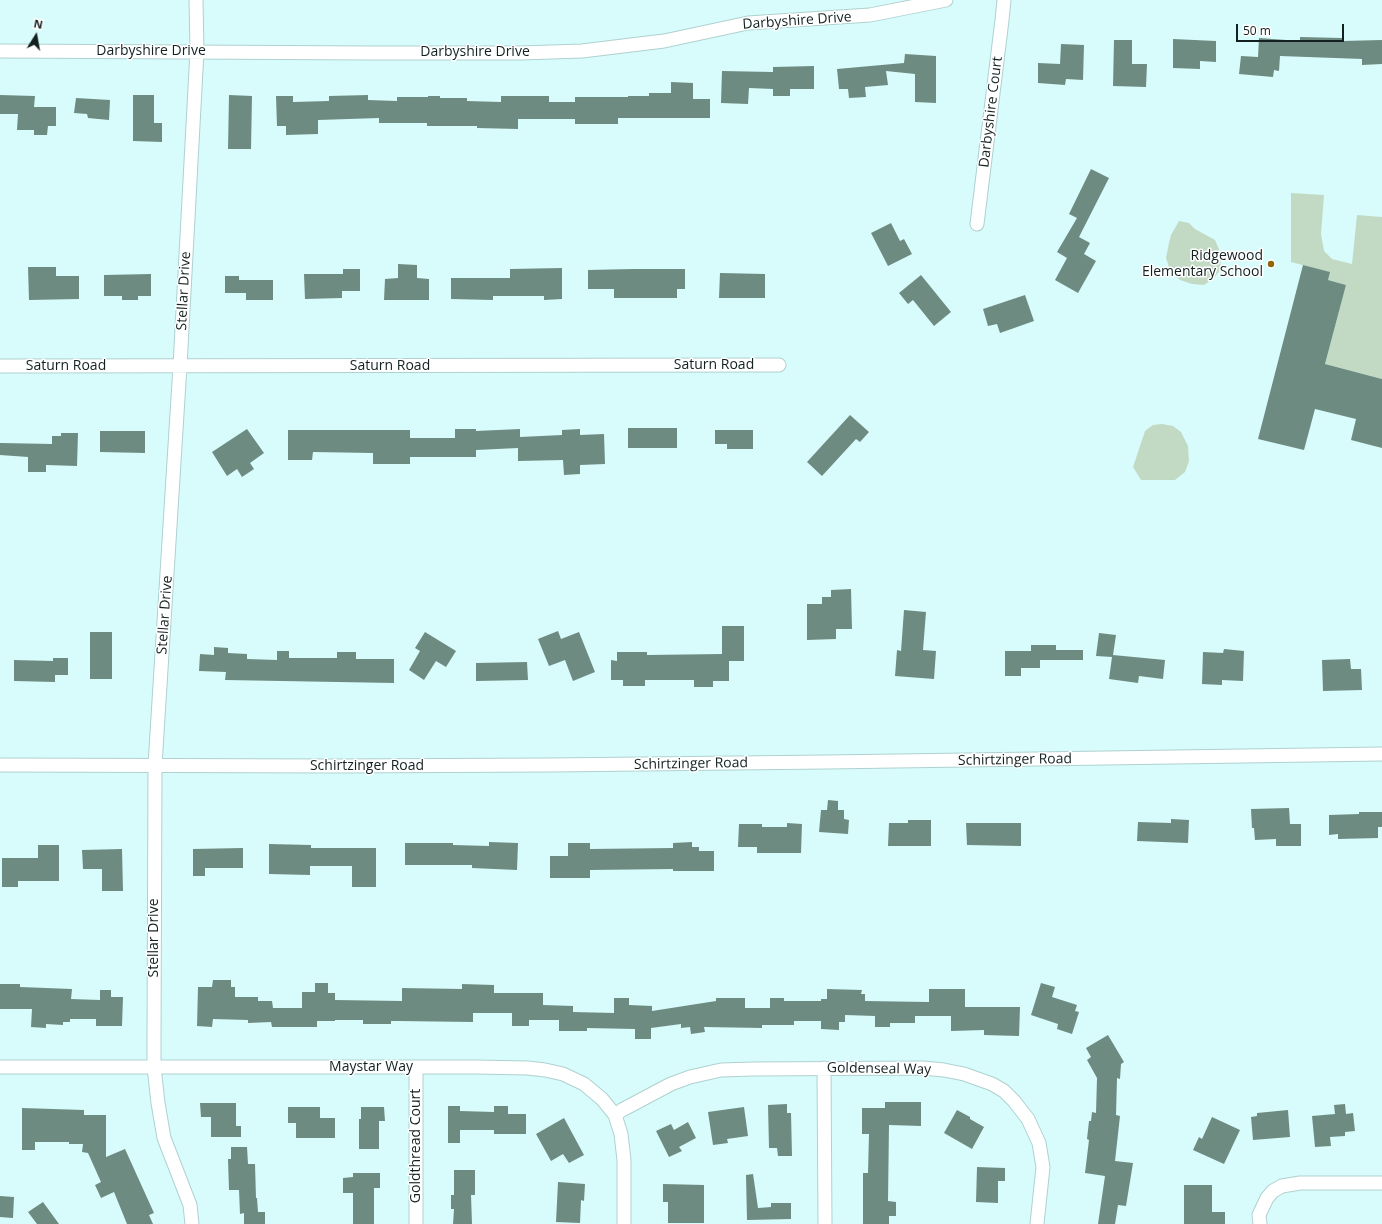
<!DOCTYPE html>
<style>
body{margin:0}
#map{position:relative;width:1382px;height:1224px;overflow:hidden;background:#d8fcfb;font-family:"Open Sans",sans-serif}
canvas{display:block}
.north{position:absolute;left:16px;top:16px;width:40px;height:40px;-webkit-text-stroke:3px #fff;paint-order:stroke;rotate:11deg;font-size:11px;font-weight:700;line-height:16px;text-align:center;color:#132020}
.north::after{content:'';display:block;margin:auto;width:14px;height:18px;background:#132020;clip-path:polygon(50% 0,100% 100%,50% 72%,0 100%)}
.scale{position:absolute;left:1236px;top:24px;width:108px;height:18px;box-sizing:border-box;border:2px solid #132020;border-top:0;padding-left:5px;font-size:12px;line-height:14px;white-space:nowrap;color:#132020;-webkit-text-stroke:3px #fff;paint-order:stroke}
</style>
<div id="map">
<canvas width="1382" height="1224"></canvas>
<div class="north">N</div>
<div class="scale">50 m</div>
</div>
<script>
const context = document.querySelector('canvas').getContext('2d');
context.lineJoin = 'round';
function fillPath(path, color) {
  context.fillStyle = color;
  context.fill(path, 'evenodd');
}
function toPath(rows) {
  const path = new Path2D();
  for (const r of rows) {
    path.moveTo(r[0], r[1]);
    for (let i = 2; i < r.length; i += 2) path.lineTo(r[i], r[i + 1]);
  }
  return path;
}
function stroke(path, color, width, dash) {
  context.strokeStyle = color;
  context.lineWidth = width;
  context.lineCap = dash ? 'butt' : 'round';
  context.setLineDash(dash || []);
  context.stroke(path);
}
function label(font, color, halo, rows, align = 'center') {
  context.font = font + ' "Open Sans",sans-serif';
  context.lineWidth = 3;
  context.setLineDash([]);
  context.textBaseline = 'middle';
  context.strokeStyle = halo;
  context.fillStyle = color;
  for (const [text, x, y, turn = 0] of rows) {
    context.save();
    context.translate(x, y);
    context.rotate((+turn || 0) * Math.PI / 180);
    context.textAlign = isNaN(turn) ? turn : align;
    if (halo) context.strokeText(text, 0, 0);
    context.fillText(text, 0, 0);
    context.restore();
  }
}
fillPath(toPath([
 [1291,193,1324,195,1321,234,1324,251,1332,259,1352,264,1357,215,1382,217,1382,379,1325,364,1346,285,1328,280,1329,272,1291,262],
 [1179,221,1189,223,1195,229,1215,240,1221,254,1220,270,1214,278,1204,285,1192,284,1180,280,1171,273,1166,258,1169,243,1171,235],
 [1162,424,1173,426,1181,432,1188,446,1189,461,1185,472,1175,480,1141,480,1133,467,1145,431,1153,425]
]), '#c2dac4');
fillPath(toPath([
 [1300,37,1342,38,1342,41,1382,40,1382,64,1362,65,1362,59,1280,56,1279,71,1274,70,1273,77,1239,74,1241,56,1258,57,1259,38,1300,41],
 [1173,39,1216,41,1216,62,1200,61,1200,69,1173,68],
 [1114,40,1132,40,1132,64,1147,64,1146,87,1113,86],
 [1061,44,1084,45,1083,80,1066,79,1065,85,1038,83,1038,63,1060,64],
 [905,54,936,56,936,103,915,102,915,74,886,71,888,85,865,87,866,97,849,98,848,89,839,89,837,69,904,63],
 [814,66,814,89,790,89,790,96,773,96,773,89,749,88,748,104,721,103,722,71,773,72,773,67],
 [671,82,693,83,693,99,710,99,710,118,618,118,618,124,575,124,575,119,518,119,518,129,477,128,477,126,427,126,427,123,379,123,379,118,318,120,318,134,286,135,286,126,277,126,276,96,293,96,293,102,329,101,329,96,368,95,368,100,397,101,397,97,428,97,428,96,440,96,440,98,467,98,467,101,501,102,501,96,549,96,549,102,575,102,575,97,628,97,628,96,649,96,649,93,671,93],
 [0,95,35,96,34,107,56,107,56,126,48,126,47,135,34,135,34,130,17,130,18,114,0,114],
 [133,95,154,95,154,123,162,123,162,142,133,141],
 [229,95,252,96,251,149,228,149],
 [76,98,110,100,109,120,88,118,87,114,74,113],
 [1091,169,1109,178,1079,237,1090,243,1084,254,1096,261,1078,293,1055,280,1067,258,1057,252,1077,218,1069,214],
 [891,223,900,241,904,239,912,254,888,266,871,233],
 [398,264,417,265,417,278,429,279,429,300,384,300,385,279,398,278],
 [1303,265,1330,272,1328,280,1346,285,1325,364,1382,379,1382,448,1351,440,1356,419,1315,409,1304,450,1258,439],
 [28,267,56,267,56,276,79,276,79,299,29,300],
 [562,268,562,299,544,300,544,296,493,296,493,300,451,299,451,278,510,278,510,269],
 [343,269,360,269,360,291,342,291,342,298,305,299,304,274,343,274],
 [633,269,685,269,685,289,677,289,677,298,614,298,614,289,588,289,588,270],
 [720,273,765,274,765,298,719,298],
 [151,274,151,296,138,296,138,300,122,300,122,296,104,296,104,275],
 [921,275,951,312,934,326,913,300,908,304,899,293],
 [225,276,239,276,239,280,273,280,273,300,246,300,246,293,225,293],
 [1025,295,1034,321,1000,333,997,324,988,326,983,309],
 [850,415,869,432,860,442,856,439,822,476,807,462],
 [628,428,677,428,677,448,628,448],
 [247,429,264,453,250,463,254,469,242,477,237,469,227,476,212,452],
 [455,429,476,429,476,431,520,429,520,437,562,435,562,430,580,429,580,435,604,434,605,464,580,465,580,474,564,475,563,460,518,461,518,448,476,450,476,457,410,457,410,464,373,464,373,453,313,452,312,460,288,460,288,430,410,430,410,438,455,438],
 [715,430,753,430,753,449,727,449,727,444,715,444],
 [100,431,145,431,145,453,100,452],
 [61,433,78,433,77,466,46,465,46,472,28,472,28,457,0,455,0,443,52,444,52,436,61,436],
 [851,589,852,629,836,629,836,639,807,640,807,604,822,604,822,597,831,597,831,590],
 [904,610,926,612,923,650,936,651,934,679,895,676,897,650,901,651],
 [722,626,744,626,744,661,729,661,729,681,713,681,713,687,694,687,694,680,645,680,645,686,623,686,623,680,611,680,611,660,617,661,617,652,647,652,647,655,722,654],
 [558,631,561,639,579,632,595,672,573,681,565,660,549,666,538,639],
 [90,632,112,632,112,679,90,679],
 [425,632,456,651,446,667,436,661,424,680,409,670,420,651,415,648],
 [1099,633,1116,635,1113,655,1165,660,1163,679,1139,676,1138,683,1109,679,1112,657,1096,656],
 [1031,645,1056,645,1056,650,1083,650,1083,660,1040,660,1040,668,1021,668,1021,676,1005,676,1005,651,1031,651],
 [214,647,228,648,228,653,247,654,247,659,277,660,277,651,289,651,289,658,337,658,337,652,356,652,356,659,394,659,394,683,225,680,226,672,199,671,200,654,214,655],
 [1224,649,1244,651,1243,681,1222,680,1222,685,1202,684,1203,652,1223,653],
 [53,658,68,658,68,675,55,675,55,682,14,681,14,660,53,661],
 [1350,659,1351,669,1361,669,1362,690,1323,691,1322,660],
 [527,662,528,680,476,681,476,663],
 [828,800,838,801,838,810,844,810,844,819,849,820,848,834,819,832,821,810,827,810],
 [1289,808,1290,824,1301,824,1301,846,1276,846,1276,839,1255,840,1254,828,1252,828,1251,809],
 [1359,812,1382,812,1382,827,1378,827,1378,838,1338,839,1338,834,1329,835,1329,815,1359,814],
 [1171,819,1189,820,1188,843,1137,841,1138,822,1171,823],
 [908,820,931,820,931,846,888,846,889,823,908,823],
 [787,823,802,824,801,853,757,853,757,847,738,847,739,824,762,824,762,827,787,827],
 [966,823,1021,823,1021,846,967,845],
 [489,842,518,843,517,870,472,868,472,865,405,865,405,843,453,843,453,845,489,846],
 [692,842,692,847,699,847,699,851,714,851,714,871,673,871,673,869,590,870,590,878,550,878,550,856,568,856,568,843,590,843,590,849,673,848,673,843],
 [269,844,311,845,311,848,376,848,376,887,352,887,352,866,310,866,310,875,269,874],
 [38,845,59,845,59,881,18,881,18,887,2,887,2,858,38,858],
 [243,848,243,868,205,868,205,876,193,876,193,849],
 [122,849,123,891,102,891,102,869,83,869,82,850],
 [213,980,231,980,231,987,235,987,235,997,258,997,258,1001,272,1001,273,1008,302,1008,302,992,315,992,315,983,328,983,328,993,335,993,335,1000,402,1001,402,988,462,989,462,984,494,985,494,993,543,993,543,1005,573,1006,573,1012,614,1013,614,998,629,998,629,1005,652,1006,652,1011,716,1001,716,998,745,998,745,1008,770,1008,770,998,784,998,784,1001,821,1001,821,999,827,999,827,989,862,990,861,994,865,994,865,1001,929,1002,929,989,965,989,965,1007,1020,1007,1019,1036,984,1035,984,1030,951,1031,951,1016,915,1016,915,1023,890,1023,890,1027,875,1027,875,1016,845,1015,845,1022,839,1022,839,1030,821,1029,821,1021,794,1021,794,1025,762,1025,762,1028,704,1027,705,1032,691,1034,690,1027,681,1028,681,1024,651,1028,651,1039,635,1039,635,1029,587,1028,587,1031,559,1031,559,1020,529,1020,529,1026,512,1026,512,1013,473,1013,473,1022,397,1021,391,1021,391,1024,363,1024,363,1020,335,1020,335,1021,317,1021,317,1027,272,1027,271,1022,248,1023,248,1020,213,1019,212,1027,197,1026,198,987,212,987],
 [1041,983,1055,987,1052,997,1077,1005,1075,1011,1079,1012,1072,1034,1057,1029,1058,1024,1031,1015],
 [0,984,20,984,20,987,72,989,71,999,100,1000,100,990,111,990,111,997,123,997,122,1026,96,1026,96,1019,70,1019,70,1022,63,1022,63,1025,46,1024,46,1028,31,1027,32,1009,0,1009],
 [1108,1035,1124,1062,1121,1064,1120,1079,1117,1078,1116,1115,1120,1116,1115,1161,1133,1163,1126,1206,1118,1205,1115,1224,1098,1224,1105,1176,1085,1173,1089,1140,1087,1139,1089,1121,1091,1121,1092,1112,1096,1113,1097,1078,1087,1060,1091,1057,1086,1048],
 [885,1102,921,1102,921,1126,889,1125,888,1201,896,1202,896,1216,889,1216,889,1224,863,1224,863,1173,868,1173,869,1134,862,1134,862,1108,885,1108],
 [200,1103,236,1103,236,1126,241,1126,241,1137,211,1137,211,1117,201,1117],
 [787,1104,787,1113,791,1113,792,1156,778,1156,777,1148,769,1148,768,1105],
 [1345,1104,1346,1114,1353,1113,1355,1131,1345,1132,1345,1136,1330,1137,1331,1146,1315,1147,1312,1116,1335,1114,1334,1105],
 [448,1106,460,1106,460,1111,494,1112,494,1106,508,1106,508,1114,526,1114,526,1134,494,1134,494,1130,460,1130,460,1143,448,1143],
 [288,1107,320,1107,320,1118,335,1118,335,1138,296,1138,296,1123,288,1123],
 [361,1107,384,1107,385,1121,379,1121,379,1149,359,1149,359,1119,361,1119],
 [744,1107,748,1136,727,1139,728,1143,713,1145,708,1112],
 [22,1108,84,1110,84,1115,106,1115,106,1157,125,1149,154,1213,149,1215,153,1224,127,1224,114,1192,101,1198,95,1185,101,1182,88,1153,82,1152,83,1144,69,1144,69,1142,35,1142,35,1150,22,1150],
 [957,1110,970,1117,970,1119,984,1127,972,1149,944,1133],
 [1288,1110,1290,1137,1253,1140,1251,1117,1257,1116,1257,1113],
 [1212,1117,1240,1130,1224,1164,1193,1150,1199,1137,1202,1139],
 [564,1118,584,1155,569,1163,563,1154,551,1161,536,1134],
 [688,1122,696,1138,679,1147,682,1151,669,1157,656,1131,671,1124,674,1130],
 [231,1147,247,1147,248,1164,255,1164,256,1198,257,1198,258,1212,265,1212,265,1224,244,1224,244,1213,240,1214,239,1190,229,1190,228,1159,231,1159],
 [977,1167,1005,1168,1005,1181,998,1181,998,1203,976,1202],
 [454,1170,475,1170,475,1195,471,1195,472,1224,453,1224,454,1209,451,1209,451,1195,454,1195],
 [353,1173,380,1173,380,1188,374,1188,374,1224,353,1224,353,1193,343,1193,343,1178,353,1177],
 [753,1174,758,1208,771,1207,771,1203,791,1203,791,1219,747,1220,746,1175],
 [558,1182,585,1184,584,1201,581,1200,580,1223,556,1222],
 [663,1184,704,1185,704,1223,668,1223,668,1202,663,1202],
 [1184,1185,1212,1185,1212,1212,1225,1212,1225,1224,1184,1224],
 [0,1196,14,1197,13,1218,0,1217],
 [43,1202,59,1224,37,1224,28,1212]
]), '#6e8b81');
const minor = toPath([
 [0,51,374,53,521,53,582,51,664,41,748,23,870,15,946,0],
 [977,224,1002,20,1004,0],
 [0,366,779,365],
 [0,765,335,766,550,765,827,762,1382,754],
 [0,1067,475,1067,528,1068,545,1070,563,1074,584,1084,602,1099,615,1115,621,1134,624,1160,624,1224],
 [824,1068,825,1224],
 [615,1115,622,1110,671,1084,690,1077,721,1070,753,1069,923,1068,944,1070,964,1074,992,1084,1004,1091,1014,1101,1028,1119,1039,1143,1043,1167,1037,1224],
 [192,1224,190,1205,164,1138,158,1103,154,1067,154,1042,155,765,180,366,197,51,196,0],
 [416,1224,416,1067],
 [1260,1224,1259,1215,1267,1198,1273,1191,1282,1186,1300,1183,1382,1183]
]);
stroke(minor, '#afd1d0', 15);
stroke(minor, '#fff', 13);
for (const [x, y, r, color] of [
 [1271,264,4,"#90650d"]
]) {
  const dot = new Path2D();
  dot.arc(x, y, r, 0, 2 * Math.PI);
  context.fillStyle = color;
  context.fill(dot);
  stroke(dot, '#fff', 1.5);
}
label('14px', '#132020', '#fff', [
 ["Darbyshire Drive",797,21,-4],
 ["Darbyshire Drive",151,51],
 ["Darbyshire Drive",475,52],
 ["Darbyshire Court",991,112,-83],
 ["Stellar Drive",184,291,-87],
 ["Saturn Road",714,365],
 ["Saturn Road",66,366],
 ["Saturn Road",390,366],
 ["Stellar Drive",165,615,-86],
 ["Schirtzinger Road",1015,760,-1],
 ["Schirtzinger Road",691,764,-1],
 ["Schirtzinger Road",367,766],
 ["Stellar Drive",154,938,-90],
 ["Maystar Way",371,1067],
 ["Goldenseal Way",879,1069,1],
 ["Goldthread Court",416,1146,-90]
]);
label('14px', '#132020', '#fff', [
 ["Ridgewood",1263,256],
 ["Elementary School",1263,272]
], 'right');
</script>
